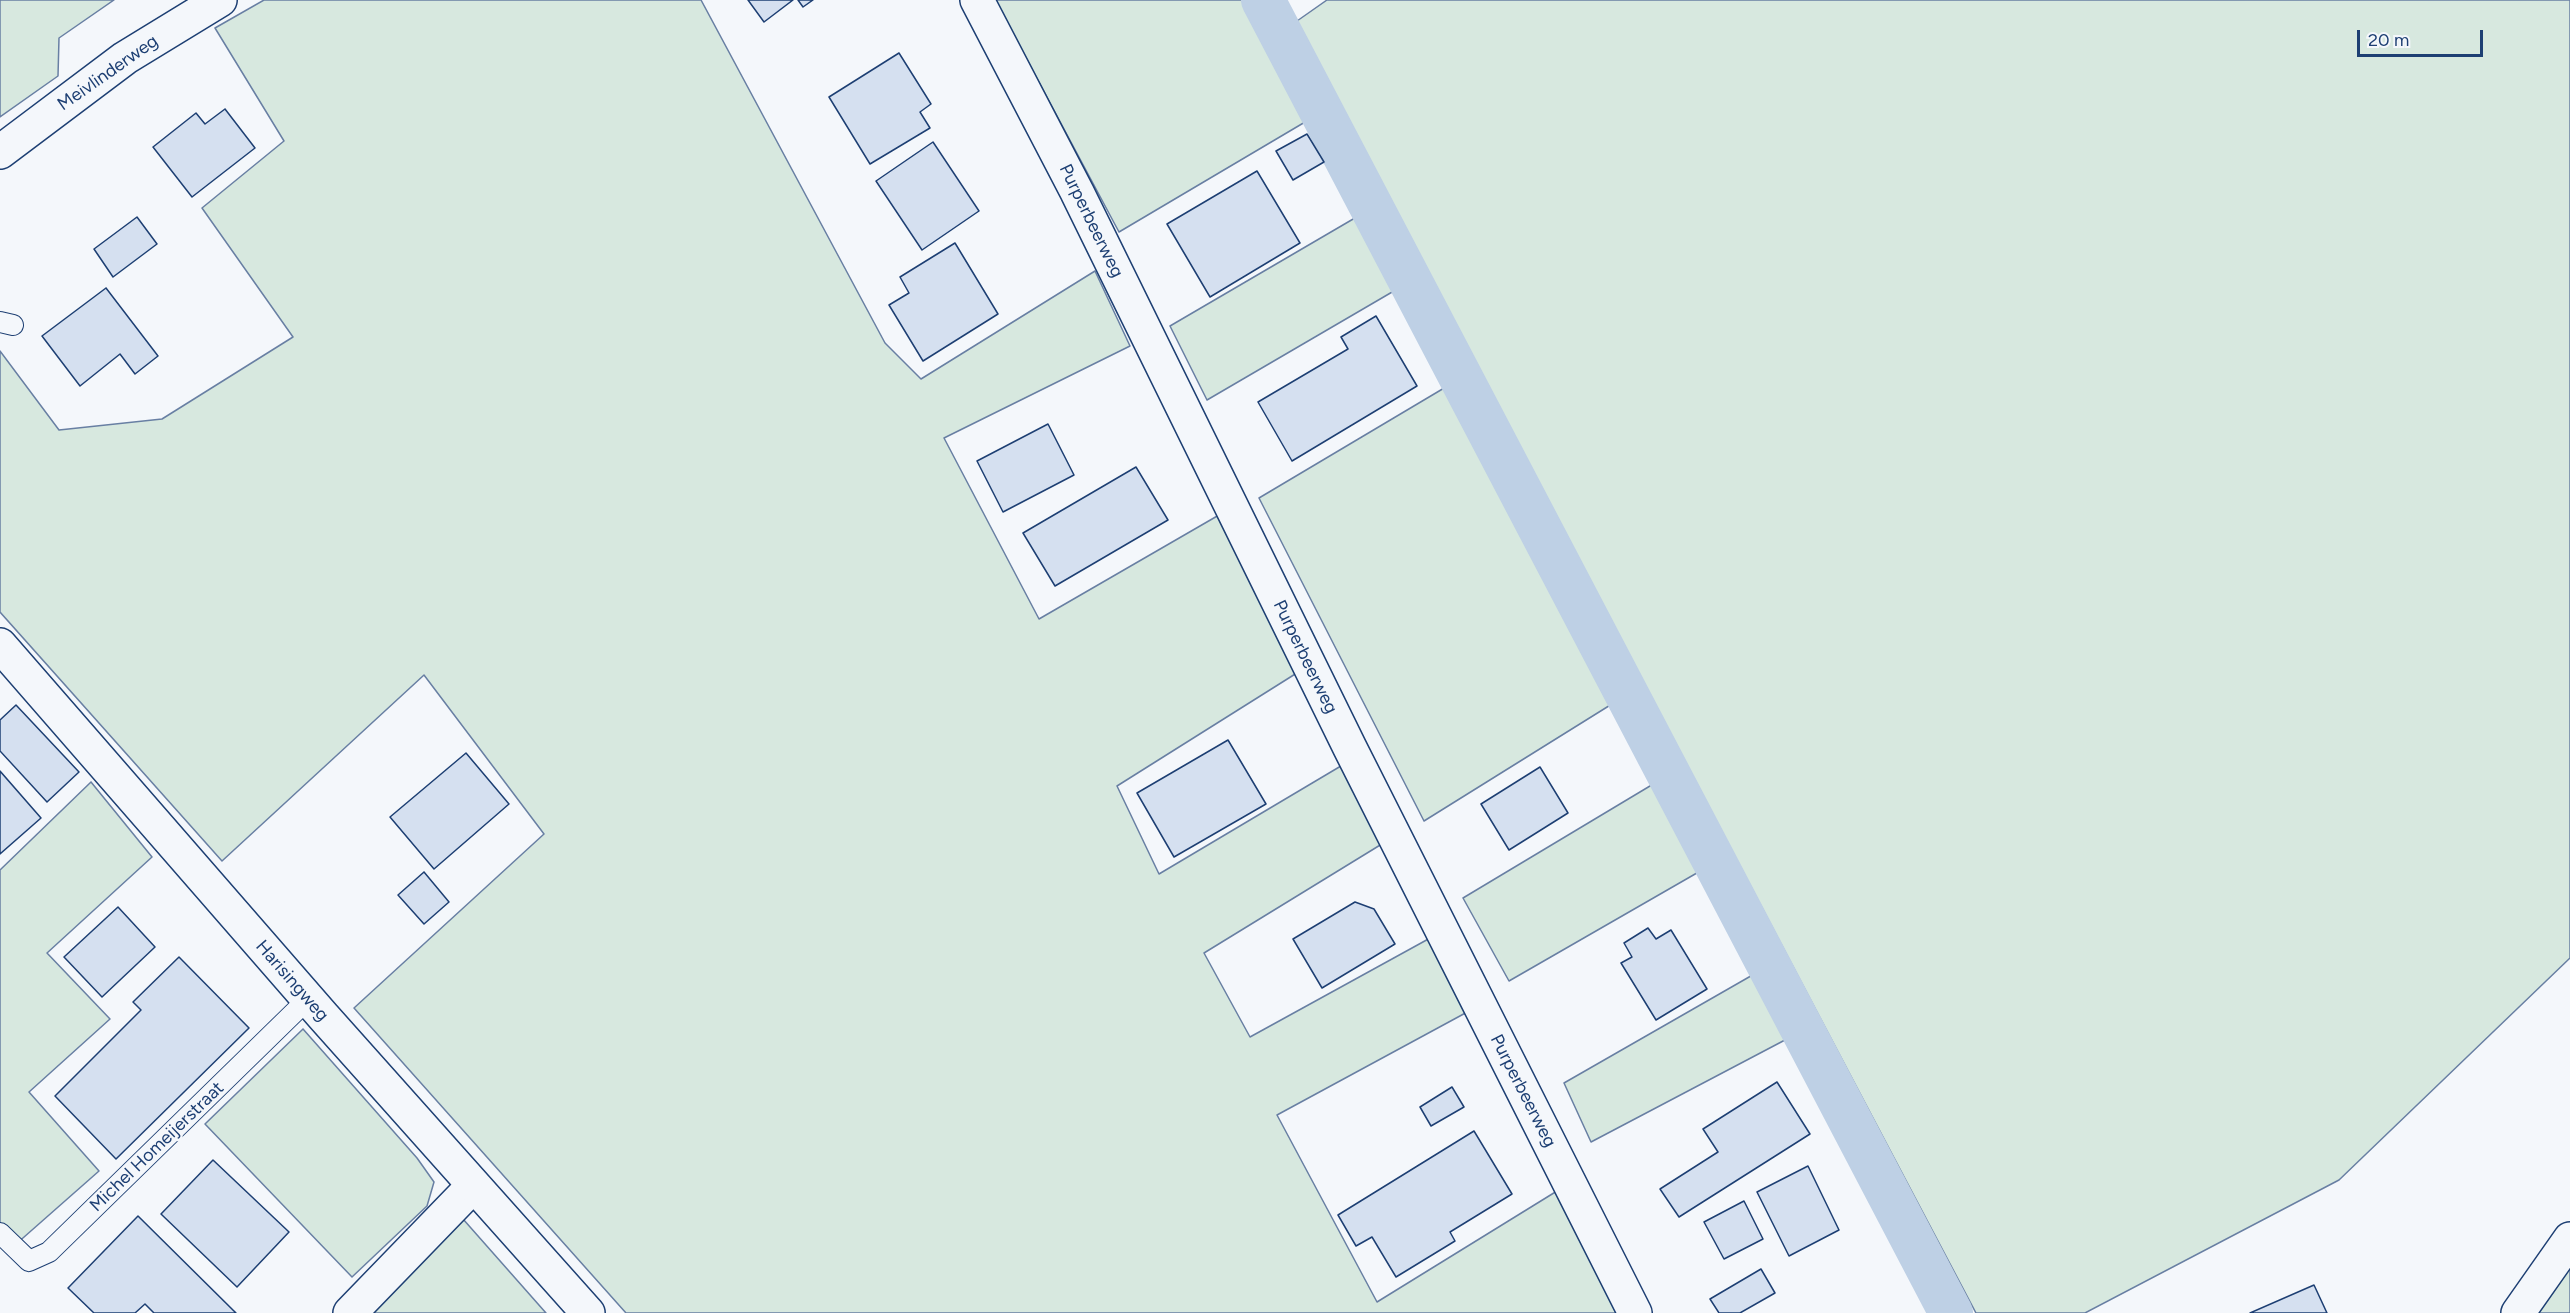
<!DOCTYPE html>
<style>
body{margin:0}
#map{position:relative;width:2570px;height:1313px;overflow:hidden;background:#f4f7fb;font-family:Figtree,sans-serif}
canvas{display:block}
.scale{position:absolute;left:2357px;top:30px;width:126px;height:27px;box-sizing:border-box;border:3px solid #1d3f73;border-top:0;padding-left:8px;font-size:18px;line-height:21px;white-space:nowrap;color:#1d3f73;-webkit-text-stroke:4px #f4f7fb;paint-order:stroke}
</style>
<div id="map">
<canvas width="2570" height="1313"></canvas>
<div class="scale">20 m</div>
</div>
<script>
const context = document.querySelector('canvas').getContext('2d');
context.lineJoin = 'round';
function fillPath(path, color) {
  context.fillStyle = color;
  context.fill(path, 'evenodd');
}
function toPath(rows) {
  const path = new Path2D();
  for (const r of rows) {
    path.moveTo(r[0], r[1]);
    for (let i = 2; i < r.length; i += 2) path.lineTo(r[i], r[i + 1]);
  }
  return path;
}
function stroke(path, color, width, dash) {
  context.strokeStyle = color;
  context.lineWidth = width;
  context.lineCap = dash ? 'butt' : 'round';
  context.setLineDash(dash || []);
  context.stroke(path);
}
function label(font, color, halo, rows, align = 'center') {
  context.font = font + ' Figtree,sans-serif';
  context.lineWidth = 4.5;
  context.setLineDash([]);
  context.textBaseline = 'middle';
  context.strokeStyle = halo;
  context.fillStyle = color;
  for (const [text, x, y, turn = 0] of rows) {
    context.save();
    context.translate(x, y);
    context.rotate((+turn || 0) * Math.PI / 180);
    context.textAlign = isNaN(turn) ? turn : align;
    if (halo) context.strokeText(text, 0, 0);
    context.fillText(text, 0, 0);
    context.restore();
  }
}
const green = toPath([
 [0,0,114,0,59,38,58,76,0,117,0,0],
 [264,0,701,0,885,343,921,379,1095,271,1130,346,944,438,1039,619,1219,515,1300,671,1117,786,1159,874,1351,760,1390,839,1204,953,1250,1037,1432,937,1471,1010,1277,1115,1377,1302,1557,1191,1621,1313,626,1313,354,1008,544,834,424,675,222,861,0,612,0,351,59,430,162,419,293,337,202,208,284,141,215,28,264,0],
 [995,0,1263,0,1322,112,1119,232,995,0],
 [1327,0,2570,0,2570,958,2339,1180,2085,1313,1976,1313,1482,378,1297,21,1327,0],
 [1372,208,1411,281,1207,400,1170,326,1372,208],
 [1461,378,1628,694,1424,821,1259,498,1461,378],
 [1670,774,1716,862,1509,981,1463,898,1670,774],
 [91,782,152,857,47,953,110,1019,29,1092,99,1171,15,1245,0,1230,0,870,91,782],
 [1770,965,1804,1030,1591,1142,1564,1083,1770,965],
 [303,1029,417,1158,434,1182,427,1206,352,1277,205,1124,303,1029],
 [463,1219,546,1313,371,1313,463,1219],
 [2570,1265,2570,1313,2538,1313,2570,1265]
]);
fillPath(green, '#d7e8df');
stroke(green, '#687fa3', 1.5);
stroke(toPath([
 [1263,0,1951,1313]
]), '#bed0e5', 44);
const building = toPath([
 [748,0,793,0,764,22,748,0],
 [798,0,813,0,803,7,798,0],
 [899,53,931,104,920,112,930,128,870,164,829,97,899,53],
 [225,109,255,148,192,197,153,147,196,113,205,124,225,109],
 [1307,134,1324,162,1293,180,1276,151,1307,134],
 [933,142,979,211,922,250,876,181,933,142],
 [1257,171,1300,243,1210,297,1167,224,1257,171],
 [137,217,157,244,113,277,94,249,137,217],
 [955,243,998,314,923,361,889,305,909,293,900,277,955,243],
 [106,288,158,356,135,374,120,354,80,386,42,336,106,288],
 [1376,316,1417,386,1292,461,1258,402,1348,349,1341,337,1376,316],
 [1048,424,1074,475,1003,512,977,461,1048,424],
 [1136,467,1168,520,1055,586,1023,533,1136,467],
 [16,705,79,772,47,802,0,751,0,720,16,705],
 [1228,740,1266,804,1174,857,1137,793,1228,740],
 [466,753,509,804,434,869,390,817,466,753],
 [1540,767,1568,813,1509,850,1481,804,1540,767],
 [0,771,41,818,0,854,0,771],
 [424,872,449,902,424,924,398,895,424,872],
 [1355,902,1374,909,1395,944,1322,988,1293,939,1355,902],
 [118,907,155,947,102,997,64,957,118,907],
 [1648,928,1656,939,1671,930,1707,989,1656,1020,1621,963,1632,957,1624,943,1648,928],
 [179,957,249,1028,116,1159,55,1096,141,1010,133,1002,179,957],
 [1777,1082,1810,1134,1679,1217,1660,1189,1718,1152,1703,1129,1777,1082],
 [1452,1087,1464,1107,1431,1126,1420,1107,1452,1087],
 [1474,1131,1512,1194,1450,1232,1455,1241,1396,1277,1372,1237,1356,1246,1338,1215,1474,1131],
 [213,1160,289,1232,237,1287,161,1214,213,1160],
 [1808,1166,1839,1230,1789,1256,1757,1192,1808,1166],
 [1744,1201,1763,1239,1724,1259,1704,1222,1744,1201],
 [138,1216,236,1313,154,1313,145,1304,135,1313,94,1313,68,1288,138,1216],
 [1761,1269,1775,1293,1740,1313,1719,1313,1710,1299,1761,1269],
 [2314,1285,2327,1313,2250,1313,2314,1285]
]);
fillPath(building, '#d5e0f0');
stroke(building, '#1d3f73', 1.5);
const lane = toPath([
 [0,322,13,325],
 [0,1233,29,1261,49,1252,308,999]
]);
const street = toPath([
 [977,0,1077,192,1350,748,1635,1313],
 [0,152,125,58,220,0],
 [350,1313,473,1186]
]);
const secondary = toPath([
 [0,645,323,1016,588,1313],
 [2518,1313,2570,1239]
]);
stroke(lane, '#1d3f73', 22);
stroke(street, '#1d3f73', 36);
stroke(secondary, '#1d3f73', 36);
stroke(lane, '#f4f7fb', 20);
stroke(street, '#f4f7fb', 33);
stroke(secondary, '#f4f7fb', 33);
label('18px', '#1d3f73', '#f4f7fb', [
 ["Meivlinderweg",108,73,-35],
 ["Purperbeerweg",1091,221,64],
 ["Purperbeerweg",1305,657,64],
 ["Harisingweg",292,981,49],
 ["Purperbeerweg",1523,1091,63],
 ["Michel Homeijerstraat",157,1147,-44]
]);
</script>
